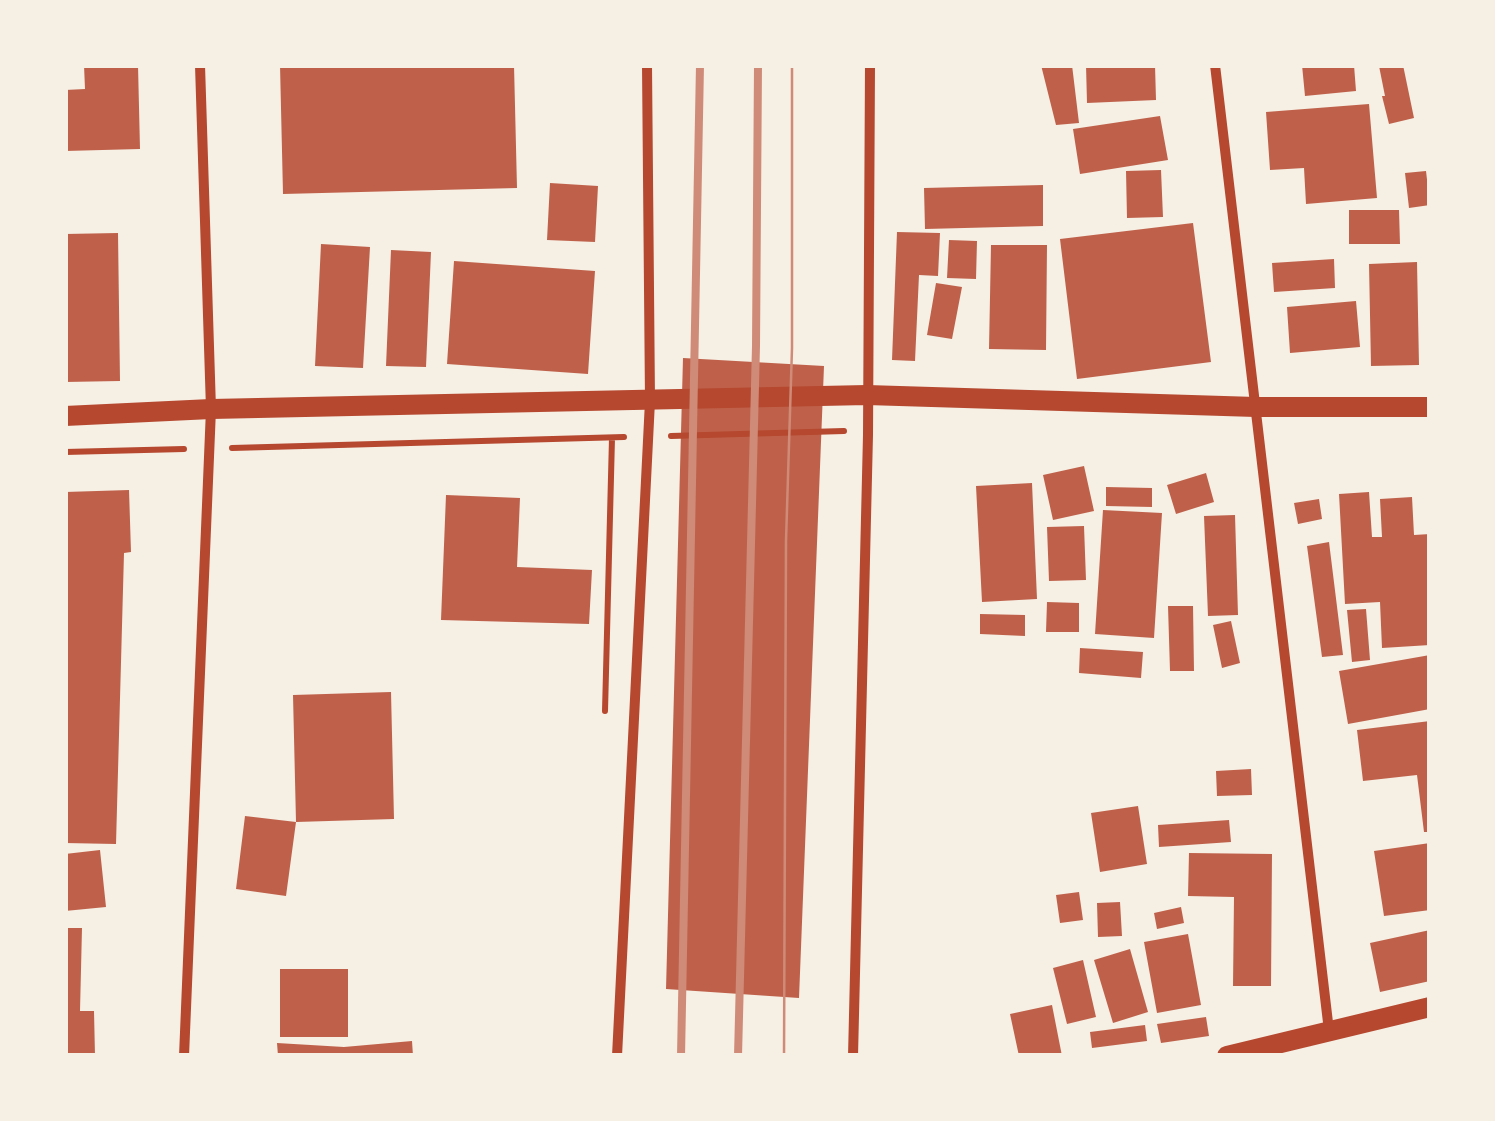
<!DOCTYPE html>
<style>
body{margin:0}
#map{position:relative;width:1495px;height:1121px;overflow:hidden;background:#f6efe4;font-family:Barlow,sans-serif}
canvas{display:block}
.frame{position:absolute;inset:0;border:68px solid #f6efe4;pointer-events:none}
</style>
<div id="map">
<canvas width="1495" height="1121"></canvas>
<div class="frame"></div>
</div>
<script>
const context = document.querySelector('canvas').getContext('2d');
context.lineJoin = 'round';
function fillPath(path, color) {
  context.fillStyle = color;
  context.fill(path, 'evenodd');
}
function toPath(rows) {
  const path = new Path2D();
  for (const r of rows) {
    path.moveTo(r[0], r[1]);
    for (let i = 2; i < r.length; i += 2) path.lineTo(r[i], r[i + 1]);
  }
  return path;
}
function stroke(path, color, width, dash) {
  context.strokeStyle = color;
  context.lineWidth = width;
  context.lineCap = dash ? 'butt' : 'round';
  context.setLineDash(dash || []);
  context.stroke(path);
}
fillPath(toPath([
 [84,65,138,65,140,149,65,151,65,90,85,89],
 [280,65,514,65,517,188,283,194],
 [1041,65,1072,65,1079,123,1056,125],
 [1086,65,1155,65,1156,100,1087,103],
 [1302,65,1354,65,1356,91,1305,96],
 [1388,65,1403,65,1414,118,1389,124,1382,96,1385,96,1379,66],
 [1369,104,1377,198,1306,204,1304,168,1270,170,1266,112],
 [1160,116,1168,160,1080,174,1073,129],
 [1161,170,1163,217,1127,218,1126,171],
 [1426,171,1430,205,1409,208,1405,173],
 [550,183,598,186,595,242,547,240],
 [1043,185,1043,226,925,229,924,188],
 [1349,210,1399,210,1400,244,1349,244],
 [1193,223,1211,362,1077,379,1060,239],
 [897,232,940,233,938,276,919,275,915,361,892,360],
 [118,233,120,381,65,382,65,234],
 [949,240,977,241,976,279,947,278],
 [321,244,370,247,363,368,315,366],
 [991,245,1047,245,1046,350,989,349],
 [391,250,431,252,426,367,386,366],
 [1334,259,1335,288,1274,292,1272,263],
 [454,261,595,271,588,374,447,364],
 [1417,262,1419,365,1371,366,1369,264],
 [936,283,962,287,952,339,927,335],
 [1356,301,1360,347,1290,353,1287,307],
 [683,358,824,366,799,998,666,989],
 [1084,466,1094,511,1053,520,1043,475],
 [1206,473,1214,502,1176,514,1167,485],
 [1032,483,1037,599,982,602,976,486],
 [1106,487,1152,488,1152,507,1106,506],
 [129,490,131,552,124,553,116,844,65,843,65,492],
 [1369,492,1372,537,1382,537,1380,499,1412,497,1414,535,1430,534,1430,645,1382,648,1380,602,1345,604,1339,494],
 [446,495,520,498,517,567,592,570,589,624,441,620],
 [1319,499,1322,519,1298,524,1294,503],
 [1103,510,1162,513,1154,638,1095,634],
 [1235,515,1238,615,1208,616,1204,516],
 [1084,526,1086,580,1049,581,1047,527],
 [1329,542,1343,655,1322,657,1307,546],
 [1047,602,1079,603,1079,632,1046,632],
 [1168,606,1193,606,1194,671,1170,671],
 [1366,609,1370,660,1352,662,1347,610],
 [980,614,1025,615,1025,636,980,634],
 [1231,621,1240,663,1222,668,1213,625],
 [1080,648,1143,652,1141,678,1079,673],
 [1430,655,1430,709,1348,724,1339,671],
 [391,692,394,819,296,822,293,695],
 [1430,721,1430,832,1424,832,1417,775,1363,781,1357,730],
 [1251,769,1252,795,1217,796,1216,771],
 [1138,806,1147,864,1100,872,1091,813],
 [245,816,296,822,286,896,236,889],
 [1229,820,1231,842,1159,847,1158,825],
 [1430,843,1430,910,1384,916,1374,851],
 [100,850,106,907,65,911,65,854],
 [1189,853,1272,854,1271,986,1233,986,1234,897,1188,896],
 [1079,892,1083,920,1060,923,1056,895],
 [1120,902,1122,936,1098,937,1097,903],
 [1181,907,1184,923,1157,929,1154,913],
 [65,928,82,928,80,1011,94,1011,95,1056,65,1056],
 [1430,930,1430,981,1380,992,1370,943],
 [1188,934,1201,1005,1157,1013,1144,942],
 [1130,949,1148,1012,1113,1023,1094,960],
 [1083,960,1096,1017,1067,1024,1053,968],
 [280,969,348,969,348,1037,280,1037],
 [1052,1005,1062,1056,1019,1056,1010,1014],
 [1206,1017,1209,1036,1161,1043,1157,1024],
 [1145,1025,1147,1041,1092,1048,1090,1032],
 [412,1041,413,1056,278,1056,277,1043,344,1047]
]), '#bf614a');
stroke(toPath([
 [671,436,844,431],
 [232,448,624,437],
 [65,452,184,449],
 [605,711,612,438]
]), '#b5482f', 6);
stroke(toPath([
 [1215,65,1329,1031],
 [184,1056,211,409,200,65],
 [617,1056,650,401,647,65],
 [853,1056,868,435,870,65]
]), '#b5482f', 10);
stroke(toPath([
 [65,416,211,409,867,395,1256,407,1430,407],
 [1227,1056,1430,1007]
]), '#b5482f', 20);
stroke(toPath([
 [784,1056,786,541,792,348,792,65]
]), '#cf8b77', 2.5);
stroke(toPath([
 [681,1056,700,65],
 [738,1056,756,346,758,65]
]), '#cf8b77', 8);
</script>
